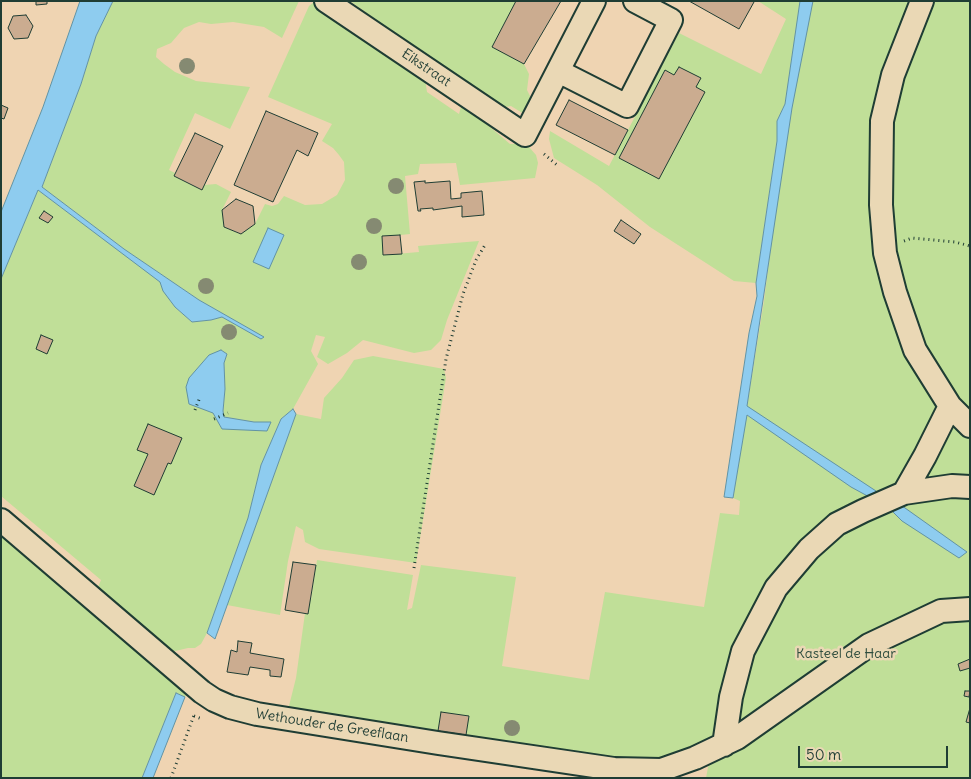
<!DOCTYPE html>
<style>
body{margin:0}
#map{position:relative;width:971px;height:779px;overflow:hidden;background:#efd4b2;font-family:Delius,sans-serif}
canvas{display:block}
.frame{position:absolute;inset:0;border:2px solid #1f3d34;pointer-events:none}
.scale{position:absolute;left:798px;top:746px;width:150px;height:22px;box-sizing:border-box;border:2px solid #1f3d34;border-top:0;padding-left:6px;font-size:15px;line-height:18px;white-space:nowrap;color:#1f3d34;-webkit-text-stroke:4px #ead8b5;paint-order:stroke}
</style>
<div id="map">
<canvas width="971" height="779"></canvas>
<div class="frame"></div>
<div class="scale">50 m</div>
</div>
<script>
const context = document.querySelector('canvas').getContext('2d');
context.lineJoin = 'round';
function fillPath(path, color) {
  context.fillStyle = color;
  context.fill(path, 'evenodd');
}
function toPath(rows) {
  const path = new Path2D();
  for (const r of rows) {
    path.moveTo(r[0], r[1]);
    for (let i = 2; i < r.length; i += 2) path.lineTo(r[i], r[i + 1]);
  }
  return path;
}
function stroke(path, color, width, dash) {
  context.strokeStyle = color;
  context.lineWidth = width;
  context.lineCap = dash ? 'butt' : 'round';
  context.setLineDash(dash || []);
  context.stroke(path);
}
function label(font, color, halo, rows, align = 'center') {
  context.font = font + ' Delius,sans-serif';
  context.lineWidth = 5;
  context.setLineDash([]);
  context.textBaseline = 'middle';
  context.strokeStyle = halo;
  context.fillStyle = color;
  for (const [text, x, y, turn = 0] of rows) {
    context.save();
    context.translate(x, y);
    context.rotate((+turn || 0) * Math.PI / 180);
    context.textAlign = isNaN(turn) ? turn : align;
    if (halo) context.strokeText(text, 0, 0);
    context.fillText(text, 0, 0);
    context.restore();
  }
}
fillPath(toPath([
 [113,1,299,1,282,38,264,27,233,22,211,24,199,22,184,28,171,43,157,49,156,57,164,64,175,72,196,81,250,87,230,129,195,113,169,170,175,173,174,176,202,190,204,185,216,184,231,192,222,210,224,227,240,234,255,224,265,204,272,206,278,204,284,196,305,205,322,204,337,195,345,180,344,162,339,155,333,148,322,141,332,124,268,97,309,6,315,1,425,79,427,92,459,114,462,103,510,144,520,144,529,147,536,155,538,163,535,178,460,185,456,163,420,164,418,174,405,176,410,234,382,237,384,255,419,252,418,246,479,241,447,320,441,340,431,350,414,353,363,340,347,353,328,364,317,357,325,337,316,335,311,351,318,364,293,409,281,419,261,465,248,518,207,633,201,644,195,648,188,648,167,653,96,592,101,580,1,496,1,279,38,190,161,282,175,307,192,322,211,320,222,317,261,338,263,337,199,300,124,249,42,187,81,84,96,36],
 [221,350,227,354,224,363,225,389,223,411,224,417,254,422,270,422,222,429,213,413],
 [350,1,516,1,492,47,524,64,529,74,527,90,535,106,524,114,511,106,499,108],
 [758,1,970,1,970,778,706,778,709,762,651,766,287,714,296,678,307,599,311,600,317,560,413,575,407,610,412,608,421,565,516,577,502,666,589,680,605,592,704,607,720,513,739,515,740,501,733,498,746,415,750,417,747,406,764,301,800,5,785,104,777,121,777,141,756,283,734,281,650,227,597,185,554,158,549,139,550,131,609,166,679,33,761,74,786,19],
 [373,356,444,369,446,378,416,563,319,549,305,542,303,530,296,526,288,561,280,615,227,605,296,414,321,419,324,398,342,378,354,360],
 [1,529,188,692,185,697,176,693,142,778,1,778]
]), '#c0df98');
const water = toPath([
 [80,1,113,1,96,36,81,84,42,187,124,249,199,300,264,337,261,339,222,317,211,320,192,322,175,307,163,291,160,282,38,190,1,279,1,212,43,107,80,1],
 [800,1,813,1,792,108,747,406,876,491,873,499,851,487,747,415,733,498,724,497,749,333,757,296,756,283,777,141,777,121,785,104,800,1],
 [268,228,284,235,269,269,253,262,268,228],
 [221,350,227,354,224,363,225,389,223,411,224,417,254,422,271,422,267,431,222,429,213,413,189,404,186,387,189,378,209,355,221,350],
 [293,409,296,414,215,639,207,633,248,518,261,465,281,419,293,409],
 [898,503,967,552,959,558,902,521,888,507,898,503],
 [176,693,185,697,153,778,142,778,176,693]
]);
fillPath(water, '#8eccef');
stroke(water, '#6293a4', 1);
const building = toPath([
 [36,1,47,1,47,4,36,5,36,1],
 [516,1,561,1,524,64,492,47,516,1],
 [689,1,753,1,754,2,739,29,689,1],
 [26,15,33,26,28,38,14,39,8,28,13,16,26,15],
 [679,67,701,78,696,87,705,92,659,179,619,158,665,70,674,75,679,67],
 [569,100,628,130,615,155,556,125,569,100],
 [1,105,8,108,4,119,1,118,1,105],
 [266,111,318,133,308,156,297,150,273,202,234,185,266,111],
 [195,133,223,146,202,190,174,176,195,133],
 [425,181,425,183,450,181,451,199,461,198,461,193,482,191,484,215,462,217,462,206,433,210,433,208,420,209,421,211,418,211,414,182,425,181],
 [236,199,253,206,255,224,241,234,224,227,222,210,236,199],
 [44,211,53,217,48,223,39,218,44,211],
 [621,220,641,234,634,244,614,231,621,220],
 [400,235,402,254,383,255,382,236,400,235],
 [41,335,53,340,47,354,36,349,41,335],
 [148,424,182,438,171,464,168,463,154,495,134,486,148,454,137,450,148,424],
 [293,562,316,565,308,614,285,610,293,562],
 [238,641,252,643,250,653,284,659,281,677,270,676,270,670,250,667,248,675,227,672,231,650,237,652,238,641],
 [970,659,970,668,960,671,958,664,970,659],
 [965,691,970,691,969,697,964,696,965,691],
 [970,708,970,723,966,722,970,708],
 [441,712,469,716,466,735,438,731,441,712]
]);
fillPath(building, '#cbac90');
stroke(building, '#1f3d34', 1);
const minor = toPath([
 [326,1,525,135,594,1],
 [922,1,893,75,882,121,881,205,885,253,895,292,915,350,950,406,970,426],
 [558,71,627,106,671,20,635,1],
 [904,493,952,486,970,487],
 [1,520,202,692,214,700,230,707,257,714,438,743,614,769,661,770,695,758,737,738,869,645,941,611,970,609],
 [724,745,731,697,743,651,776,588,809,549,837,524,863,511,904,493,925,456,950,406]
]);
stroke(minor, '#1f3d34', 26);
stroke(toPath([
 [544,154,558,166],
 [904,241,912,238,955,242,970,246],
 [195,410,200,397],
 [214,419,228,413],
 [414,568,446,359,463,294,476,260,485,245],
 [194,716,202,719],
 [171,778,194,715]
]), '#1f3d34', 3, [1, 4]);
stroke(minor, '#ead8b5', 22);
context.fillStyle = '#858a72';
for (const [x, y] of [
 [187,66],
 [396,186],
 [374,226],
 [359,262],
 [206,286],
 [229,332],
 [512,728]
]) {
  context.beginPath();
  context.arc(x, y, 8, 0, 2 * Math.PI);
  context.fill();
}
label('14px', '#1f3d34', '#ead8b5', [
 ["Eikstraat",426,68,34],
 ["Wethouder de Greeflaan",332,726,9]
]);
label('14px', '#2f4d3e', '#ead8b5', [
 ["Kasteel de Haar",846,654]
]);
</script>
